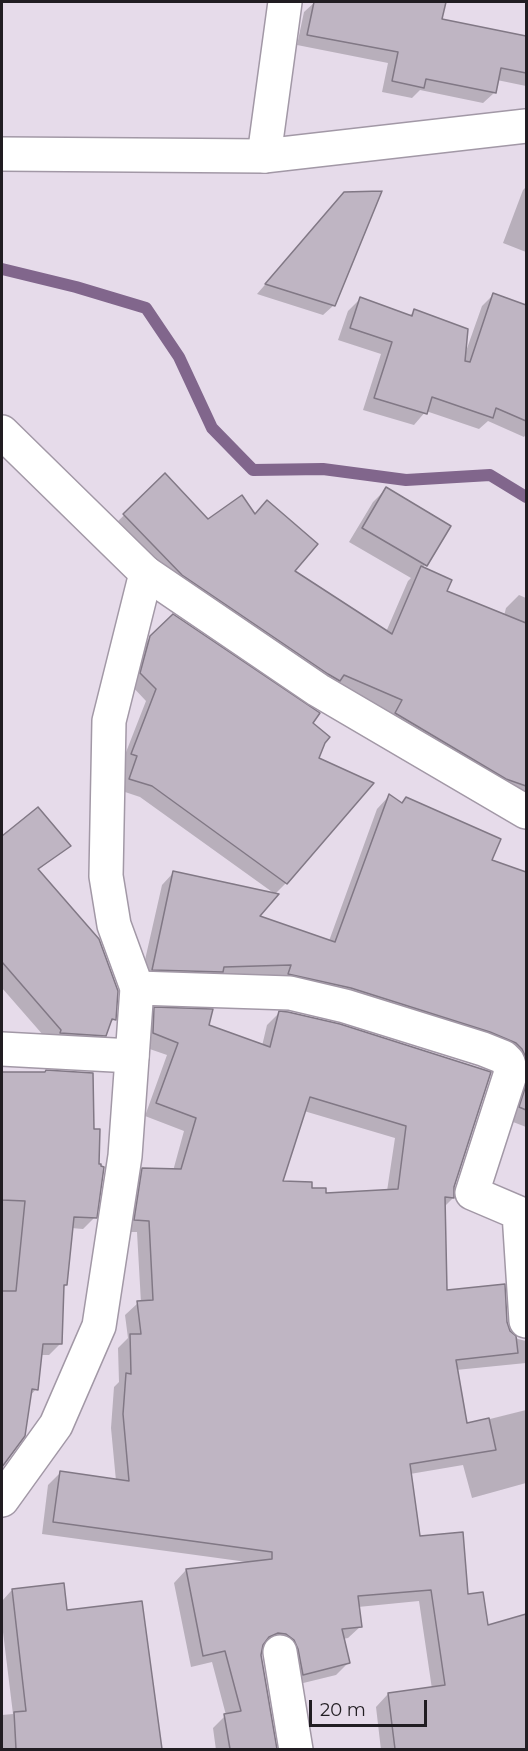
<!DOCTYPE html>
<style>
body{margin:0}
#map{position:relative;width:528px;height:1751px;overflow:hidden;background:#e6dbea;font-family:Montserrat,sans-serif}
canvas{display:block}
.frame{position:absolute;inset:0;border:3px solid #211d22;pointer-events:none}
.scale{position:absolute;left:309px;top:1700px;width:118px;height:27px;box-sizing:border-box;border:3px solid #211d22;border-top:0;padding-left:8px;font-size:18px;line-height:21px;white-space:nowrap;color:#211d22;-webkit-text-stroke:4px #e6dbea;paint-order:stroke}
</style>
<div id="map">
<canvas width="528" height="1751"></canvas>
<div class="frame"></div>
<div class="scale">20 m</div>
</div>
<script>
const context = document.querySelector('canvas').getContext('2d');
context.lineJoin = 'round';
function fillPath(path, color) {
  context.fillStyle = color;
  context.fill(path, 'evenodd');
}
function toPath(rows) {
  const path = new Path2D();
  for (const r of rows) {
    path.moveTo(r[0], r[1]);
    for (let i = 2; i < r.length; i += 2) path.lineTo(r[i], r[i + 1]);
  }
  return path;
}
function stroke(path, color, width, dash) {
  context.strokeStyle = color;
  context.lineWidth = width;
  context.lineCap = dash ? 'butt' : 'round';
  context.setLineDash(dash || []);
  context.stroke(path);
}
fillPath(toPath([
 [315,2,444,2,440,20,526,38,526,86,497,80,494,93,483,103,420,90,412,98,382,92,388,63,297,45,304,12],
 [526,187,526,252,503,243,523,190],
 [334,205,334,305,323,315,257,294],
 [494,294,526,306,526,434,524,437,488,421,479,429,426,411,414,425,363,410,381,354,338,340,348,311,360,299,409,316,415,311,465,354,482,306],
 [165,475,208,520,293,571,386,632,408,581,411,578,349,542,373,502,386,489,449,526,422,569,445,591,504,616,506,608,519,595,526,598,526,804,330,689,111,528],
 [173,616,317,759,286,883,275,894,140,797,119,790,126,768,121,765,146,701,130,684,139,649],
 [389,796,401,804,406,799,490,861,526,874,526,1127,508,1120,517,1091,476,1043,140,982,162,885,174,872,257,916,329,941,377,809],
 [69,846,37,871,114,1019,108,1026,104,1035,92,1047,50,1043,2,988,2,869,21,856],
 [155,1009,262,1046,267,1025,279,1013,340,1026,453,1187,453,1198,444,1207,445,1291,506,1323,510,1333,518,1339,526,1341,526,1363,456,1370,466,1425,526,1410,526,1483,472,1498,463,1465,410,1474,419,1538,467,1596,487,1627,526,1616,526,1750,381,1750,376,1707,388,1694,432,1689,419,1601,358,1607,361,1626,348,1638,343,1639,348,1663,336,1675,291,1686,274,1647,263,1645,260,1655,275,1750,216,1750,213,1728,226,1715,212,1662,191,1667,174,1583,186,1570,247,1562,42,1534,48,1485,60,1473,116,1481,111,1428,114,1387,119,1382,118,1348,128,1338,125,1315,138,1303,141,1303,137,1232,123,1232,130,1182,143,1169,173,1171,184,1131,145,1116,167,1055,141,1046,143,1021],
 [304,1111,395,1138,387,1191,324,1194,281,1182],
 [2,1073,45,1073,95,1217,83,1229,71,1228,66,1285,63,1288,60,1344,49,1355,40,1355,36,1389,30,1396,12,1447,2,1445],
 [63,1587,66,1612,140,1602,161,1750,2,1750,2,1715,13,1714,2,1624,2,1601,11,1591]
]), '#0003');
stroke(toPath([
 [2,269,76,287,146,308,179,357,212,428,253,470,323,469,406,480,490,475,526,497]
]), '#81668c', 12);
const building = toPath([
 [314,2,446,2,442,19,526,36,526,73,501,68,496,93,426,79,424,88,392,81,398,52,307,35,314,2],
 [382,191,335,306,265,284,344,192,382,191],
 [493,293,526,305,526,421,496,408,493,418,432,397,427,414,374,398,392,342,350,328,360,297,412,316,414,309,468,329,465,361,470,362,493,293],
 [165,473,208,519,242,495,255,514,267,500,318,544,295,571,392,634,421,566,452,580,447,591,526,623,526,786,506,779,395,713,402,700,344,675,340,681,328,674,182,575,123,514,165,473],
 [386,487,451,526,427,566,362,528,386,487],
 [173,614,320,713,313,723,330,737,325,743,319,758,374,783,287,884,152,786,129,779,137,756,131,754,156,689,140,673,150,636,173,614],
 [389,794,402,803,406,797,501,839,492,860,526,872,526,1058,522,1049,516,1043,490,1032,351,988,288,974,291,965,224,967,223,972,152,970,173,871,279,894,260,916,335,942,389,794],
 [38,807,71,846,38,869,99,939,118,991,116,1020,112,1019,106,1036,60,1033,61,1030,2,962,2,836,38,807],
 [154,1007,213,1009,209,1025,270,1047,279,1011,288,1012,340,1024,491,1072,454,1187,454,1198,445,1197,447,1290,505,1284,507,1322,510,1331,516,1336,518,1353,456,1360,467,1423,489,1418,496,1450,410,1464,420,1536,463,1532,468,1594,483,1592,488,1625,526,1614,526,1749,395,1749,388,1693,445,1685,431,1590,358,1596,362,1627,342,1629,350,1663,303,1675,298,1649,294,1640,286,1634,278,1633,269,1637,263,1645,261,1655,277,1749,230,1749,224,1714,241,1711,225,1651,203,1656,186,1569,272,1559,272,1552,53,1522,60,1471,129,1481,123,1414,126,1373,131,1374,130,1334,141,1334,137,1301,153,1300,149,1221,134,1220,142,1168,181,1169,196,1118,156,1103,178,1043,153,1033,154,1007],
 [310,1097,406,1126,398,1189,326,1193,326,1188,312,1188,312,1182,283,1181,310,1097],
 [46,1070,93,1073,94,1129,100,1129,99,1164,101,1164,101,1166,104,1167,97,1218,74,1217,67,1285,64,1285,62,1344,43,1344,38,1390,32,1389,25,1436,2,1467,2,1291,16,1291,25,1201,2,1200,2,1072,45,1072,46,1070],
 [526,1085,526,1110,519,1107,526,1085],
 [64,1583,67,1610,142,1601,162,1749,16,1749,14,1712,26,1711,12,1589,64,1583]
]);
fillPath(building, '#bfb5c3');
stroke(building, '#817885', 1.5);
const street = toPath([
 [264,156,285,2],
 [146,573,318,690,526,812],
 [137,988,290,993,345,1006,483,1049,503,1057,508,1062,511,1072,472,1193,526,1216],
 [2,1049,132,1056],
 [519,1213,526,1321],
 [280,1652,296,1750]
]);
const secondary = toPath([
 [2,154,264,156,526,126],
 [2,432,146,573,109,721,106,876,114,925,137,988,125,1156,99,1326,56,1425,2,1500]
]);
stroke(street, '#a298a6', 36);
stroke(secondary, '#a298a6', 36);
stroke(street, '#fff', 33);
stroke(secondary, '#fff', 33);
</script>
